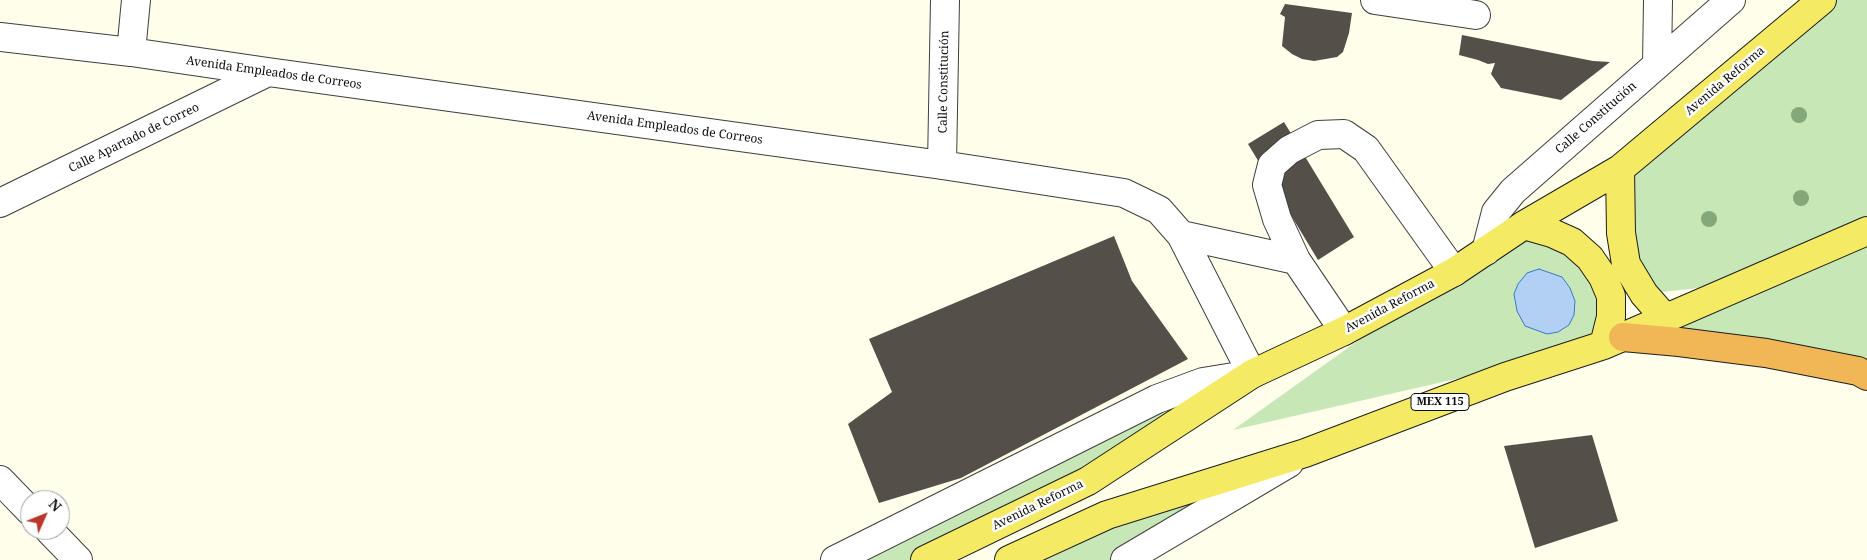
<!DOCTYPE html>
<meta charset="utf-8">
<style>
body{margin:0}
#map{position:relative;width:1867px;height:560px;overflow:hidden;background:#fffeeb;font-family:"Noto Serif",serif}
canvas{display:block}
.north{position:absolute;left:20px;top:490px;width:50px;height:50px;box-sizing:border-box;background:#fff;border:1px solid #9e9e9e;border-radius:50%;rotate:46deg;font-size:14px;font-weight:700;line-height:20px;text-align:center;color:#0c0c0c}
.north::after{content:'';display:block;margin:auto;width:18px;height:22px;background:#b83928;clip-path:polygon(50% 0,100% 100%,50% 72%,0 100%)}
</style>
<div id="map">
<canvas width="1867" height="560"></canvas>
<div class="north">N</div>
</div>
<script>
const context = document.querySelector('canvas').getContext('2d');
context.lineJoin = 'round';
function fillPath(path, color) {
  context.fillStyle = color;
  context.fill(path, 'evenodd');
}
function toPath(rows) {
  const path = new Path2D();
  for (const r of rows) {
    path.moveTo(r[0], r[1]);
    for (let i = 2; i < r.length; i += 2) path.lineTo(r[i], r[i + 1]);
  }
  return path;
}
function stroke(path, color, width, dash) {
  context.strokeStyle = color;
  context.lineWidth = width;
  context.lineCap = dash ? 'butt' : 'round';
  context.setLineDash(dash || []);
  context.stroke(path);
}
function label(font, color, halo, rows, align = 'center') {
  context.font = font + ' "Noto Serif",serif';
  context.lineWidth = 5;
  context.setLineDash([]);
  context.textBaseline = 'middle';
  context.strokeStyle = halo;
  context.fillStyle = color;
  for (const [text, x, y, turn = 0] of rows) {
    context.save();
    context.translate(x, y);
    context.rotate((+turn || 0) * Math.PI / 180);
    context.textAlign = isNaN(turn) ? turn : align;
    if (halo) context.strokeText(text, 0, 0);
    context.fillText(text, 0, 0);
    context.restore();
  }
}
fillPath(toPath([
 [1822,0,1867,0,1867,226,1707,287,1644,294,1620,169],
 [1524,225,1603,277,1604,345,1233,430,1454,272],
 [1867,231,1867,376,1648,327],
 [1252,374,925,560,835,560,1157,399],
 [1305,453,1125,560,1009,560]
]), '#c8e7b6');
const water = toPath([
 [1539,269,1562,277,1570,288,1575,301,1574,315,1569,325,1558,332,1547,334,1525,326,1517,311,1514,294,1518,284,1527,273,1539,269]
]);
fillPath(water, '#b1d0f4');
stroke(water, '#3a79ca', 1);
fillPath(toPath([
 [1285,4,1352,13,1349,33,1343,52,1337,57,1314,61,1302,59,1292,54,1282,46,1285,17,1280,14],
 [1462,35,1593,61,1610,62,1561,100,1501,88,1491,74,1495,63,1488,64,1478,60,1459,55],
 [1284,122,1354,237,1318,260,1248,144],
 [1114,236,1132,281,1188,359,961,478,879,503,848,424,892,392,869,339],
 [1592,435,1618,521,1535,548,1504,446]
]), '#544f49');
const minor = toPath([
 [1375,0,1476,15],
 [0,37,131,52,268,72,942,165,1124,193,1159,210,1181,235,1252,374,1203,382,1157,399,835,560],
 [131,52,136,0],
 [1657,65,1658,0],
 [942,165,945,0],
 [0,203,268,72],
 [1181,235,1296,260],
 [1486,251,1496,212,1513,191,1731,0],
 [1344,331,1296,260,1277,219,1267,185,1272,165,1289,150,1318,135,1344,134,1366,149,1454,272],
 [0,480,30,511],
 [49,530,78,560],
 [1125,560,1289,463]
]);
const major = toPath([
 [1620,169,1621,233,1626,264,1644,294,1666,319],
 [1524,225,1552,233,1572,242,1590,258,1603,277,1611,296,1611,317,1604,345],
 [925,560,1088,481,1252,374,1344,331,1454,272,1524,225,1620,169,1822,0],
 [1009,560,1107,515,1305,453,1505,377,1604,345,1867,231]
]);
const highway = toPath([
 [1623,337,1679,342,1766,353,1858,371,1867,376]
]);
stroke(minor, '#3f3f3f', 30);
stroke(major, '#1d1d1d', 30);
stroke(highway, '#1d1d1d', 30);
stroke(minor, '#fff', 28);
stroke(major, '#f5ea64', 28);
stroke(highway, '#f1b757', 28);
context.fillStyle = '#85a87a';
for (const [x, y] of [
 [1799,115],
 [1801,198],
 [1709,219]
]) {
  context.beginPath();
  context.arc(x, y, 8, 0, 2 * Math.PI);
  context.fill();
}
for (const [x, y, w] of [
 [1440,402,58]
]) {
  const box = new Path2D();
  box.roundRect(x - w / 2, y - 8.5, w, 17, 4);
  context.fillStyle = '#fff';
  context.fill(box);
  stroke(box, '#0c0c0c', 1);
}
label('bold 11px', '#0c0c0c', null, [
 ["MEX 115",1440,402]
]);
label('12px', '#0c0c0c', '#fff', [
 ["Avenida Empleados de Correos",274,73,8],
 ["Avenida Reforma",1725,81,-40],
 ["Calle Constitución",944,82,-89],
 ["Calle Constitución",1596,118,-41],
 ["Avenida Empleados de Correos",675,128,8],
 ["Calle Apartado de Correo",134,138,-26],
 ["Avenida Reforma",1390,306,-28],
 ["Avenida Reforma",1038,505,-26]
]);
</script>
